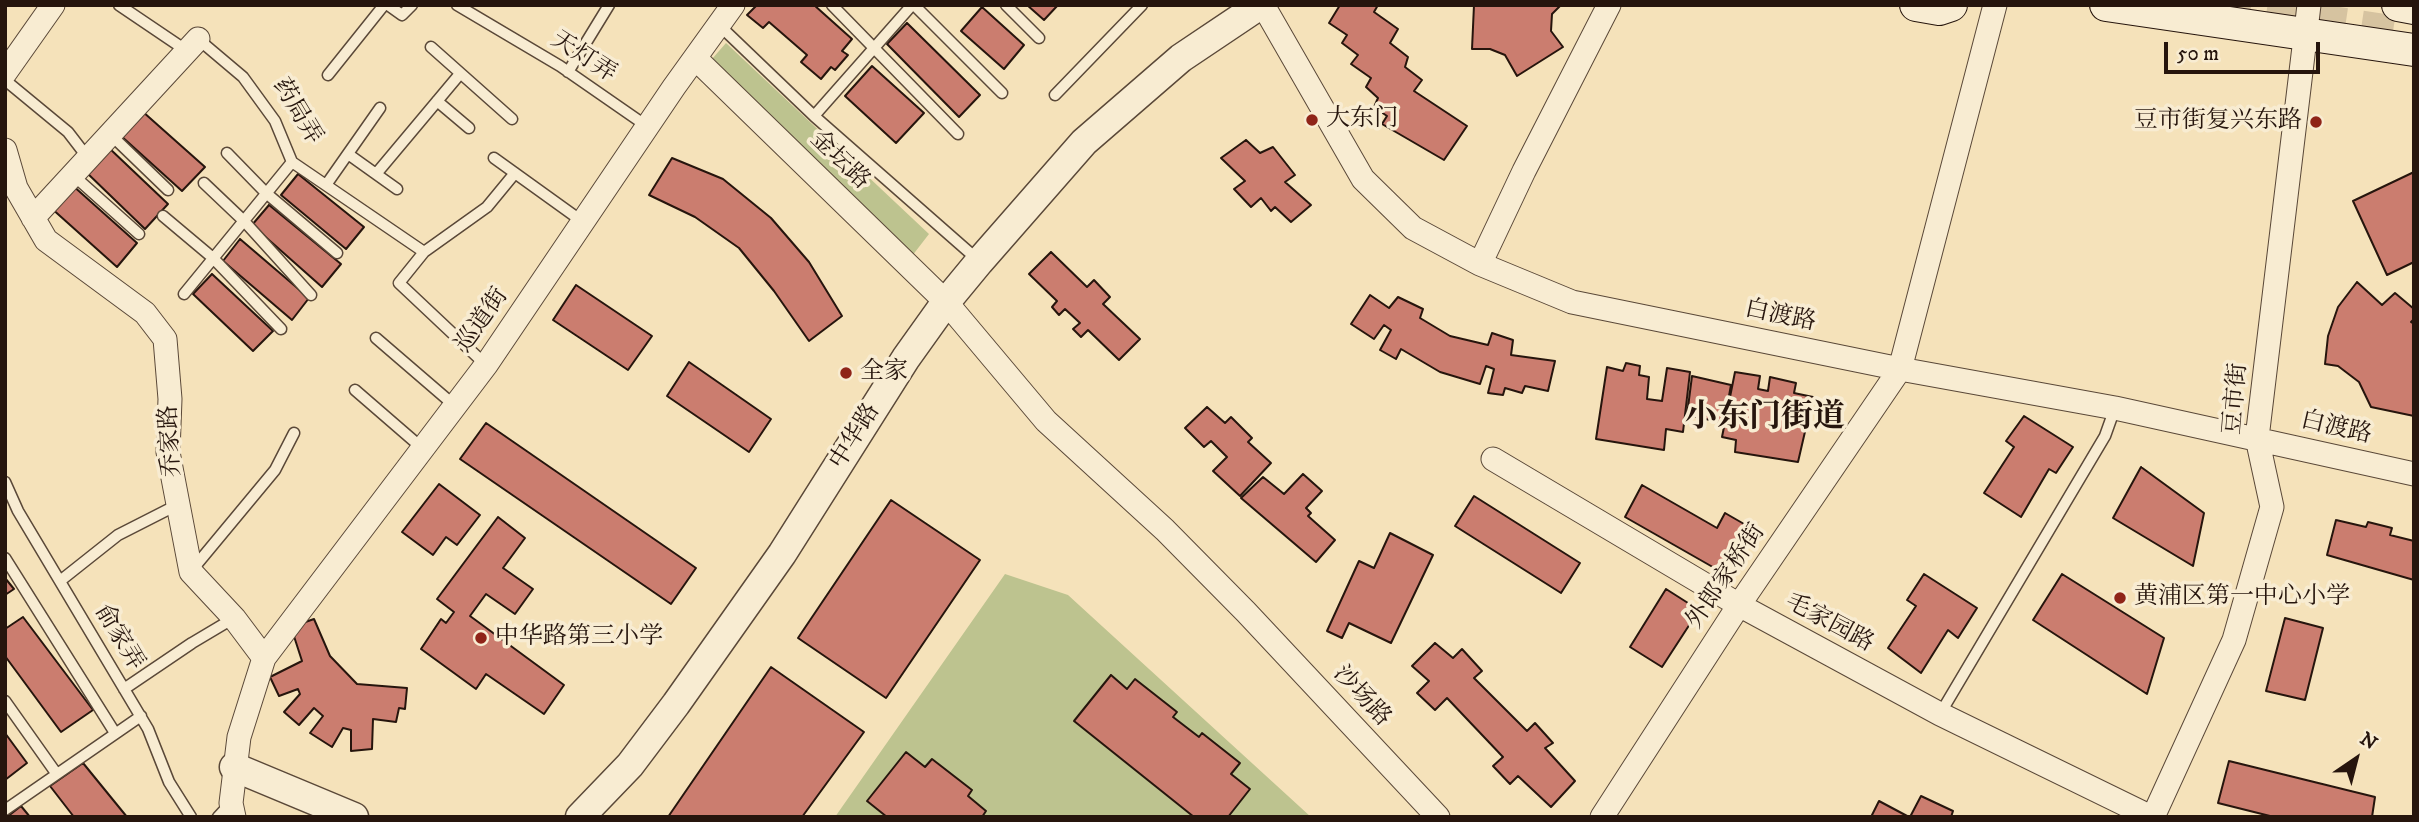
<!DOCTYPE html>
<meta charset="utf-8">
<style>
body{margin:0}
#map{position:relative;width:2419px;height:822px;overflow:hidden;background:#f5e2ba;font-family:"IM FELL DW Pica",serif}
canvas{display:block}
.frame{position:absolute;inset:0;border:7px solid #26150d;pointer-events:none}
.north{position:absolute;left:2321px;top:724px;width:70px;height:70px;-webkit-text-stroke:5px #f8ecd2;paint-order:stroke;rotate:35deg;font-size:19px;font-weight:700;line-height:28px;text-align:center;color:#26150d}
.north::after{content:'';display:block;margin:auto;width:24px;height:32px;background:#26150d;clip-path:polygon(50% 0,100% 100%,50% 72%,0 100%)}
.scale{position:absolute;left:2164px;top:42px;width:156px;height:32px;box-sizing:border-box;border:4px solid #26150d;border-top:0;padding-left:9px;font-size:21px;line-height:24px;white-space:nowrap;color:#26150d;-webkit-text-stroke:5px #f8ecd2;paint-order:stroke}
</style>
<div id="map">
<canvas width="2419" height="822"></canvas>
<div class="frame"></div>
<div class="north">N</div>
<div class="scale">50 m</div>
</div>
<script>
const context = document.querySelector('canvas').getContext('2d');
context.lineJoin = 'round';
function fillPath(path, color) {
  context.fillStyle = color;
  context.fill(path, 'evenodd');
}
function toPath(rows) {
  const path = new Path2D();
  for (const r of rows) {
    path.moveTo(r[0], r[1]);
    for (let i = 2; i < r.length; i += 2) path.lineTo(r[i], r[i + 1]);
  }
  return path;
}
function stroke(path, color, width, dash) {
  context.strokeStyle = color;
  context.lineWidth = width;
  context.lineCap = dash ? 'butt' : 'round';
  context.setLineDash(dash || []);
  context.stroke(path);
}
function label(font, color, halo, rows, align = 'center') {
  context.font = font + ' "IM FELL DW Pica","Noto Serif SC",serif';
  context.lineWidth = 7;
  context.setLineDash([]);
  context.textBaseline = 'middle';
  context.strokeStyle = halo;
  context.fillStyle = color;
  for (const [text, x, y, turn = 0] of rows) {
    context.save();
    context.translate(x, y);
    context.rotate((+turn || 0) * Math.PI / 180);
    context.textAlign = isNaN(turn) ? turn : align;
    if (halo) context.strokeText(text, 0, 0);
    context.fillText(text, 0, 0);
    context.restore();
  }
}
fillPath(toPath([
 [726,43,929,234,912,256,712,59],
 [1005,574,1068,595,1311,817,835,817]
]), '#bdc38f');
const building = toPath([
 [757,5,814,5,852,39,842,51,848,55,835,70,831,67,821,79,801,62,807,55,769,22,763,28,747,15,757,5],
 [1027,5,1058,5,1044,20,1027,5],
 [1340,5,1378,5,1374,12,1398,29,1390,43,1408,57,1405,67,1422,80,1414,91,1467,126,1444,160,1382,124,1387,116,1374,107,1378,98,1366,87,1371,78,1351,64,1358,55,1342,43,1347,35,1329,23,1340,5],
 [1474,5,1561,5,1552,14,1551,31,1563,47,1517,76,1505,55,1490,49,1472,49,1474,5],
 [982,7,1024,45,1004,69,961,31,982,7],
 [907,23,980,95,959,117,887,44,907,23],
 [872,66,924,113,896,143,845,96,872,66],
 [142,111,205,167,182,191,120,135,142,111],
 [1246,140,1260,153,1273,147,1295,175,1285,182,1311,205,1291,222,1275,207,1271,211,1261,198,1251,207,1234,189,1245,181,1221,158,1246,140],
 [108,147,168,204,145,229,85,171,108,147],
 [672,158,723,179,771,218,809,262,842,316,809,341,774,291,739,248,695,217,649,195,672,158],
 [2414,172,2414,262,2387,275,2353,201,2414,172],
 [298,174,364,227,346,249,281,195,298,174],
 [71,184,137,243,117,267,50,207,71,184],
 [269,205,341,264,322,287,252,225,269,205],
 [240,239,309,298,292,320,223,261,240,239],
 [1051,252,1087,287,1094,280,1110,297,1103,304,1140,339,1119,360,1088,330,1081,337,1073,329,1080,323,1065,309,1059,315,1052,307,1057,301,1029,274,1051,252],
 [212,274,273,331,253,351,193,294,212,274],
 [2357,282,2382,305,2395,293,2414,309,2414,319,2411,322,2414,324,2414,416,2371,407,2359,382,2338,366,2325,364,2328,336,2338,307,2357,282],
 [576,285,652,336,628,370,553,320,576,285],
 [1370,295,1389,308,1398,297,1423,309,1420,318,1450,336,1488,345,1492,333,1513,340,1511,355,1555,361,1548,391,1525,386,1522,393,1505,388,1503,395,1488,393,1494,369,1486,366,1480,384,1440,372,1401,349,1396,359,1380,350,1391,330,1384,325,1374,339,1351,324,1370,295],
 [689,362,771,419,749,452,667,396,689,362],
 [1626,363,1640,366,1639,375,1649,377,1647,399,1662,401,1667,368,1690,372,1683,432,1666,429,1664,450,1596,439,1607,367,1623,371,1626,363],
 [1735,372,1760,376,1758,389,1768,391,1770,377,1796,383,1794,393,1813,397,1798,462,1735,452,1736,440,1722,437,1735,372],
 [1692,376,1731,385,1724,423,1687,415,1692,376],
 [1207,407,1225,423,1231,417,1252,438,1248,442,1271,463,1240,496,1213,471,1227,457,1211,441,1204,447,1185,428,1207,407],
 [2024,416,2073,447,2056,473,2049,469,2021,517,1984,493,2014,447,2006,441,2024,416],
 [486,423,696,568,671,604,460,459,486,423],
 [2141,467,2204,513,2193,566,2113,518,2141,467],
 [1303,474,1322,491,1306,508,1311,513,1308,516,1335,540,1316,562,1241,498,1263,477,1284,494,1303,474],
 [439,484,480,515,457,545,446,537,433,555,402,532,439,484],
 [1642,485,1717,528,1725,513,1751,528,1725,574,1625,517,1642,485],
 [1474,496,1580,563,1561,593,1455,526,1474,496],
 [891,500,980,560,886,698,798,638,891,500],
 [498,517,525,538,503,568,533,589,515,614,486,594,470,616,564,685,544,714,486,674,476,689,421,649,441,619,446,623,454,612,437,599,498,517],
 [2336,520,2366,527,2368,522,2392,528,2390,535,2414,541,2414,580,2327,555,2336,520],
 [1390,533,1433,555,1391,643,1349,623,1342,638,1327,631,1359,561,1374,568,1390,533],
 [1924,574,1977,608,1958,638,1948,630,1921,673,1888,648,1916,606,1907,600,1924,574],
 [2062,574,2164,638,2147,694,2033,620,2062,574],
 [5,578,14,589,5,595,5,578],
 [1666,589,1699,610,1662,667,1630,647,1666,589],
 [23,617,93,710,61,732,5,656,5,629,23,617],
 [2285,618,2323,628,2305,700,2266,691,2285,618],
 [314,619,330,656,357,684,407,688,405,709,399,708,396,722,373,719,372,749,351,751,351,730,343,728,332,747,310,733,323,716,314,708,299,725,284,712,300,694,298,689,279,696,270,677,302,661,291,627,314,619],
 [1435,643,1453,658,1462,649,1482,671,1474,678,1527,731,1535,723,1553,743,1545,748,1575,781,1551,807,1518,776,1510,784,1493,766,1503,757,1447,698,1435,710,1417,693,1429,681,1412,666,1435,643],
 [771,667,864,732,802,817,668,817,771,667],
 [1111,675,1127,689,1135,679,1177,712,1173,717,1199,737,1202,733,1240,763,1231,774,1250,789,1228,817,1194,817,1074,721,1111,675],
 [5,733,27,763,5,780,5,733],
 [906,752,925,767,932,759,972,790,968,796,986,811,982,817,887,817,867,801,906,752],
 [2229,761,2375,797,2372,817,2274,817,2218,803,2229,761],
 [83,763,127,817,74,817,50,786,83,763],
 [1921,796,1953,811,1951,817,1910,817,1921,796],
 [1879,801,1909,817,1871,817,1879,801],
 [21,806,30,817,7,817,21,806]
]);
fillPath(building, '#cb7d6f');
stroke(building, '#26150d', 2);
stroke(toPath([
 [2219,5,2404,33]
]), '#d6c3a0', 32, [32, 16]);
const service = toPath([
 [119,5,187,51],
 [388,5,402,15,412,5],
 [457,5,560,66,648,127],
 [832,5,958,134],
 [914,5,1002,93],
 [1006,5,1039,38],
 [718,24,814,116,978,260],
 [198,39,243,77,275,121,292,162,424,252,399,283,486,365],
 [431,47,512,119],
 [568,72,609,5],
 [328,75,384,5],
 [5,80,68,132,88,158],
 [1055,95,1142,5],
 [437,101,469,128],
 [814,116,912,5],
 [110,134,168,190],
 [227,153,266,193,337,253],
 [348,154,397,189],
 [494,158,583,222],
 [376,174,459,75],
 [73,175,139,234],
 [204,183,244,221,311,295],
 [326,185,380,108],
 [163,216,213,258,281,329],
 [424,252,487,207,515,173],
 [184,294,292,162],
 [376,338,455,406],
 [355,390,422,448],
 [5,482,18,511,148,729,169,782,191,817],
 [5,558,115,733],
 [192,570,275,470,294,433],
 [60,581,118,535,177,505],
 [124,689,192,643,234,618],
 [5,701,56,773],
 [1940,714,2105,436,2115,408],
 [5,810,141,716],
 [218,817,231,803]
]);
const minor = toPath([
 [1263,5,1363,179,1413,228,1480,264,1572,302,1900,369,2115,408,2414,474],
 [695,58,946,302,1046,421,1165,530,1246,612,1438,817],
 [5,73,53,5],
 [5,150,16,188,46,240,145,313,165,339,170,399,168,452,191,572,234,618,264,658,239,737,231,803,234,817],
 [33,218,198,39],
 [1480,264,1524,171,1609,5],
 [1493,459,1739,605,1940,714,2151,817],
 [264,658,486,365,674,87,733,5],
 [1602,817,1739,605,1900,369,1995,5],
 [2153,817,2234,640,2272,507,2257,438,2309,5]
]);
const tertiary = toPath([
 [234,767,354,817],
 [580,817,630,765,676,704,782,554,906,358,946,302,979,262,1084,142,1181,58,1260,5]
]);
const secondary = toPath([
 [1916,5,1939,9,1951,5],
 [2106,5,2414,50],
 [2398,5,2414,8]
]);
stroke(service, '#5a4838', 13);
stroke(minor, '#5a4838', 25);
stroke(tertiary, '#5a4838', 31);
stroke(secondary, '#26150d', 34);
stroke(service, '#f8ecd2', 10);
stroke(minor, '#f8ecd2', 23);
stroke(tertiary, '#f8ecd2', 28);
stroke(secondary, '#f8ecd2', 32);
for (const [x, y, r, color] of [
 [1312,120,7,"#8f2418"],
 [2316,122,7,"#8f2418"],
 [846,373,7,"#8f2418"],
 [2120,598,7,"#8f2418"],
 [481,638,7,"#8f2418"]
]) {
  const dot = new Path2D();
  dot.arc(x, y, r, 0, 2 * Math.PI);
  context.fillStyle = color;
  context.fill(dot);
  stroke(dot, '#f8ecd2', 2.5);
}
label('24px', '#26150d', '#f8ecd2', [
 ["天灯弄",583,58,33],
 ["药局弄",296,112,59],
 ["金坛路",839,161,44],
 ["白渡路",1780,317,12],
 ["巡道街",483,321,-55],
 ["豆市街",2237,399,-85],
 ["白渡路",2336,429,13],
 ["中华路",856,437,-58],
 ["乔家路",172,441,-93],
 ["外郎家桥街",1727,577,-56],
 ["毛家园路",1829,624,28],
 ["俞家弄",118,638,59],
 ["沙场路",1361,697,47]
]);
label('24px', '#26150d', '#f8ecd2', [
 ["大东门",1326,120],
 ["豆市街复兴东路",2302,122,"right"],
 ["全家",860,373],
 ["黄浦区第一中心小学",2134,598],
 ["中华路第三小学",495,638]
], 'left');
label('bold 32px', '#26150d', '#f8ecd2', [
 ["小东门街道",1765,419]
]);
</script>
